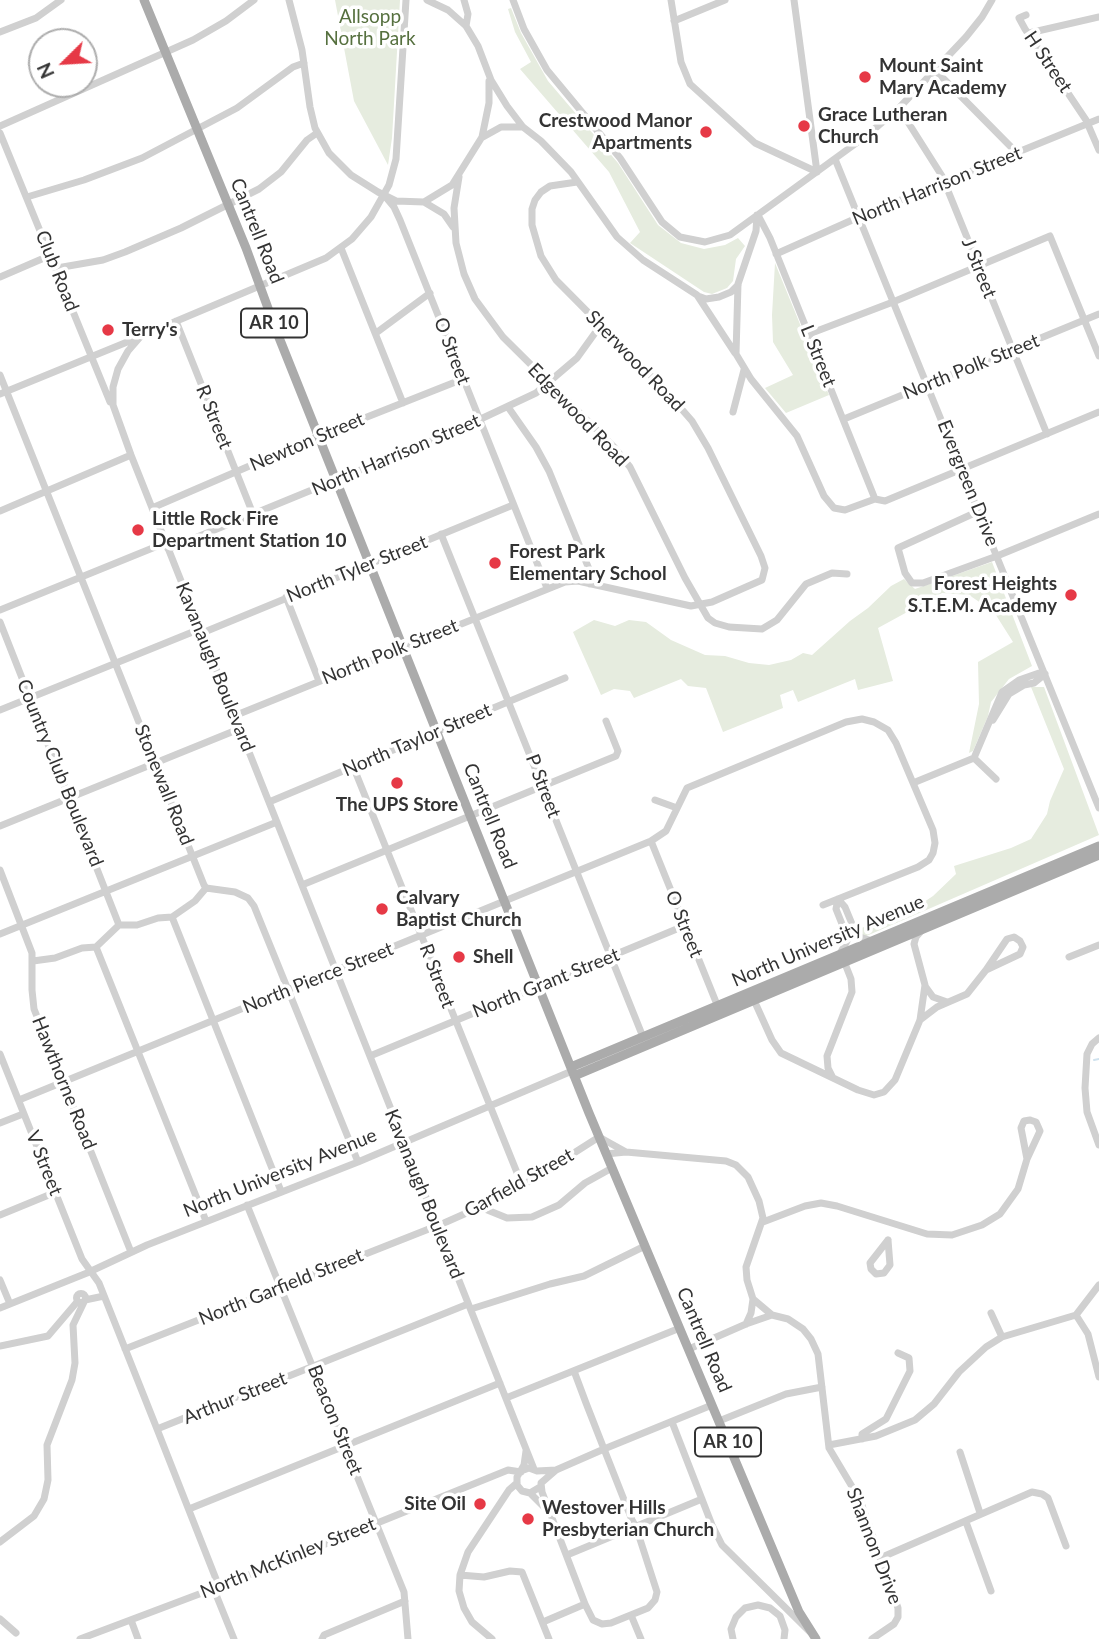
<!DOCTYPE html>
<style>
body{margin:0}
#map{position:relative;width:1099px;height:1639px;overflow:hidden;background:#fff;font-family:Lato,sans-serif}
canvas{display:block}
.north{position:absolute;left:28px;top:28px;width:70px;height:70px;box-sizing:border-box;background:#fff;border:2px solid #adadad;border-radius:50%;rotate:246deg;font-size:19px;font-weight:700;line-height:28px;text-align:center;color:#333}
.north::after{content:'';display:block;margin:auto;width:24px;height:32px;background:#e63946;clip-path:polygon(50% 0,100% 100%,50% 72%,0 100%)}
</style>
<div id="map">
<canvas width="1099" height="1639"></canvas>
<div class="north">N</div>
</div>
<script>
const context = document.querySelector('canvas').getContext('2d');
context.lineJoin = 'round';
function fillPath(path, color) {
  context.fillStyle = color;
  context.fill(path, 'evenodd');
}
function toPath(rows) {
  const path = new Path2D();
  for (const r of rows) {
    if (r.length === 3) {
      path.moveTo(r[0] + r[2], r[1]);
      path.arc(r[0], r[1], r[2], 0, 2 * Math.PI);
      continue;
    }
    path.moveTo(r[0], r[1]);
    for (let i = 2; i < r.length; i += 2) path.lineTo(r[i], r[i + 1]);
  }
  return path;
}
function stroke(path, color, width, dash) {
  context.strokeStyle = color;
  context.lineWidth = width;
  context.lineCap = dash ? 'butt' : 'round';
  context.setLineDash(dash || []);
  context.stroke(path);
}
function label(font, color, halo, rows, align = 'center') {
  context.font = font + ' Lato,sans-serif';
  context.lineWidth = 7;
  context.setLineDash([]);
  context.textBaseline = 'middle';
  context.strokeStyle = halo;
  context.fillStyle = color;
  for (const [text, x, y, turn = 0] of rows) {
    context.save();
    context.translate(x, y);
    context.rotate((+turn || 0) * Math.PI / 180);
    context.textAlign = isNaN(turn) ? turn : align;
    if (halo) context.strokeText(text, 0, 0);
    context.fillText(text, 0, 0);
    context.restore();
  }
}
fillPath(toPath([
 [335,0,400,0,392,138,388,165,354,101],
 [511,8,521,33,548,81,618,163,658,225,681,243,704,249,725,245,738,238,745,246,736,259,733,281,727,288,712,294,704,292,630,243,640,232,609,172,520,69,531,62,515,32,508,9],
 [775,263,829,395,786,413,765,388,793,375,773,342,772,315],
 [992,562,1032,666,1009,679,991,702,988,716,973,751,969,753,979,704,978,662,1013,642,994,612,969,595,942,593,878,628,893,681,858,690,855,679,798,702,793,690,780,695,783,708,723,732,706,688,688,686,681,679,634,698,630,691,614,689,601,695,573,632,594,620,615,626,629,620,646,622,671,640,705,655,725,656,749,663,769,665,791,660,803,653,812,655,850,621,868,608,891,586,904,579,915,589],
 [1031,687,1044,687,1099,835,864,937,859,929,918,906,933,896,956,874,954,866,1011,848,1031,839,1047,814,1050,801,1064,769]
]), '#e6ecdf');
stroke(toPath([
 [1094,1060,1099,1059]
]), '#cfe2ee', 2);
stroke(toPath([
 [289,0,302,50,310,107,315,128,329,153,351,175,378,192,396,201,424,202,444,214,453,227],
 [406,0,396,159,389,185,371,217,352,239,326,258,141,336,128,351,118,369,113,387,113,405,131,455,534,1469],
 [427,0,448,10,466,26,478,46,491,80,507,106,523,127,541,141,571,172,617,237,643,260,697,295,735,353],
 [464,0,468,14,466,26],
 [513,0,524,29,547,70,620,158,662,222,680,237,705,242,730,235,866,136,899,108,966,37,982,17,992,0],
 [671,0,681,62,690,84,755,143,817,172],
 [794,0,817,172],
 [1026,15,1019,18,1025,29,1086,120,1099,150],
 [674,21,725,0],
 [0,32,36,18,61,0],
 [1029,33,1099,17],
 [935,70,1017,153],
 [899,108,942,176,1047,434],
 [0,126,193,40,226,21,254,0],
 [0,133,110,402],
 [483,137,501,127,523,127],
 [835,159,1099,808],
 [459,177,454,208,456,243,464,274,475,299,503,337,614,447,630,467,685,578,708,618,715,623,729,627,762,629,777,620,806,584,832,573,847,574],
 [384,195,394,207,400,220,547,588],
 [27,197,84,180,142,158,237,108,293,67,304,63],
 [424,202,452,185,482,137,489,103,489,81],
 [757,215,756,231,738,284,736,354,751,379,797,436,824,496,834,508,845,510,875,499,885,501,1099,412],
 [758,215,770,238,875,499],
 [341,248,403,403],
 [776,254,859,217,1099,119],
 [57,268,103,260,125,252,181,228,259,189,281,172,307,140,317,133],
 [0,277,51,255],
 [698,296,706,299,719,297,731,292,738,285],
 [176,321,253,514],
 [376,333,430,293],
 [809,334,893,302,1050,236,1099,356],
 [0,375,204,885,206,888,235,892,248,898,254,906,358,1162],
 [0,394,137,338],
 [508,407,536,447,549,471,589,569,590,584],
 [733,412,744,370],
 [844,419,1099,314],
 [152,508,319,436,463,379],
 [0,511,131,455],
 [979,511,898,548,905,573,912,583,923,583,997,556,1099,514],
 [441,534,643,1037],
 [168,549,453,432,536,393,577,358,600,326],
 [286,597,319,681],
 [0,610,165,543],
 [0,622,119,925],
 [202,633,513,505],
 [0,710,200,629],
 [234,716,565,582,578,581,691,606,712,602,762,580,765,568,761,556,708,448,692,421,664,389,556,280,541,256,532,225,532,209,535,200,541,192,550,186,577,182],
 [993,720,1009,694,1024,685,1034,683,1045,674],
 [974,758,996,779],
 [353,766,522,1185],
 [913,783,974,758,1002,692,1019,680,1039,673,1045,674],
 [655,800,677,808],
 [269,802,565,678],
 [0,826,239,729],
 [651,841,718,1007],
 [0,870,32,953,32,990,34,1009,131,1252],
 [302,885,616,756,618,751,606,721],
 [838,899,836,909,848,939,841,952],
 [838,899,845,907,857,936,872,941],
 [172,917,281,1191],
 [119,925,137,925,158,918,172,917,195,901,206,888],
 [0,934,277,822],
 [96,947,206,1221],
 [1069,957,1099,945],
 [33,961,55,958,82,948,96,947,119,925],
 [925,986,933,997,947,1002],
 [753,998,772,1040,781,1053,858,1090,874,1095,884,1092,895,1080,920,1020,925,985,914,944,916,937,923,929],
 [920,1020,937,1007,967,994,986,970,1020,954,1023,947,1020,941,1014,937,1007,939,986,970],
 [1099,1038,1092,1044,1087,1054,1085,1088,1087,1112,1099,1145],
 [0,1054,82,1259,99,1283,157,1429,216,1579,217,1597,234,1639],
 [370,1056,684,926],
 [832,1076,828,1068,827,1056,852,992,851,979,844,961],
 [19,1100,651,841,666,831,687,788,846,722,862,719,874,722,888,730,896,743,933,830,935,843,933,853,929,860,918,867,823,905],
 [1030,1120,1036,1122,1040,1131,1027,1159,1021,1128,1024,1121,1030,1120],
 [0,1123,23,1114],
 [606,1154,626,1152,726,1161,736,1165,748,1177,759,1201,763,1218,746,1267,747,1280,753,1299,751,1313,746,1324],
 [247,1205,404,1592,408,1639],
 [480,1207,507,1218,532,1217,559,1205,585,1183,612,1168],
 [0,1215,56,1192],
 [763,1222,805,1206,821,1203,837,1206,927,1234,952,1235,982,1225,1000,1214,1018,1189,1027,1159],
 [888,1240,890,1265,884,1273,876,1274,871,1269,870,1263,888,1240],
 [0,1280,10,1304],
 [81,1298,4.5],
 [753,1299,772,1315,788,1319,803,1329,811,1339,818,1354,829,1448,860,1500,898,1608,898,1617,894,1624,872,1639],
 [85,1300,104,1296],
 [0,1308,87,1273,147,1245,358,1162,572,1071],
 [471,1309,550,1284,584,1276,645,1246],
 [991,1313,1002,1337],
 [1076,1315,1088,1334,1099,1377],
 [0,1346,48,1336,77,1302],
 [125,1349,444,1223,480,1207,487,1200,530,1181,599,1137,626,1152],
 [689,1349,746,1324,772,1315],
 [574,1371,586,1403,604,1449,632,1520,636,1527,657,1592,655,1600,648,1608,611,1623,602,1624,593,1620,585,1604,542,1492,541,1483,556,1470,604,1449,712,1405],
 [506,1398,680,1328],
 [719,1421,786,1394,822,1387],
 [672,1422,712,1525,722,1545,809,1631],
 [157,1429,468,1304],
 [862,1439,862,1434,886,1419,910,1371,909,1358,898,1353],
 [829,1445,876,1436,915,1420,934,1404,959,1372,986,1347,1002,1337,1076,1315,1099,1285],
 [526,1451,524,1465,517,1477,517,1485,522,1491,530,1493,540,1487],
 [960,1452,980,1513],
 [521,1471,529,1468,537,1471,556,1470],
 [530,1493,547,1510],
 [189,1509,500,1383],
 [966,1522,991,1591],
 [0,1542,34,1516,44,1499,48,1480,47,1445,72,1380,75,1363,73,1325,84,1302],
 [567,1555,702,1499],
 [880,1558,1032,1492,1042,1494,1048,1498,1066,1546],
 [460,1575,484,1577,510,1571,522,1572,549,1639],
 [631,1615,641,1639],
 [0,1619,16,1633],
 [131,1620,138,1639],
 [543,1622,585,1604],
 [80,1639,239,1579,508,1470,521,1472],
 [322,1639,324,1635,405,1601],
 [492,1639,472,1622,464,1608,459,1591,460,1575,468,1552,509,1490,517,1483],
 [733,1639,731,1629,736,1617,745,1608,758,1605,770,1608,780,1616,785,1630,784,1639]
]), '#d0d0d0', 7);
stroke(toPath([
 [144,0,246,248,276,330,589,1113,799,1612,816,1639],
 [571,1067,1099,846],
 [574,1076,1099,855]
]), '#ababab', 9);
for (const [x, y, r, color] of [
 [865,77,7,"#e63946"],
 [804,126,7,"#e63946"],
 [706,132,7,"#e63946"],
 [108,330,7,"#e63946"],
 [138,530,7,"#e63946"],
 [495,563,7,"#e63946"],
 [1071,595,7,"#e63946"],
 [397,783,7,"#e63946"],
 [382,909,7,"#e63946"],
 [459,957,7,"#e63946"],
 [480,1504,7,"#e63946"],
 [528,1519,7,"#e63946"]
]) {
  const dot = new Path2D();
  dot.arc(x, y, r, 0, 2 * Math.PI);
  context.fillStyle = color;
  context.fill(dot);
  stroke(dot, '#fff', 2.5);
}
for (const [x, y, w] of [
 [274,323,66],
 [728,1442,66]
]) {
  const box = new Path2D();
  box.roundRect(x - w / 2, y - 14.5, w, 29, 5);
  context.fillStyle = '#fff';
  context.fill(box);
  stroke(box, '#333', 2);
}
label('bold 18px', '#333', null, [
 ["AR 10",274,323],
 ["AR 10",728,1442]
]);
label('19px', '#56703f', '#fff', [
 ["Allsopp",370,17],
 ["North Park",370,39]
]);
label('19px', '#333', '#fff', [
 ["H Street",1048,62,56],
 ["North Harrison Street",937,186,-22],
 ["Cantrell Road",257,231,68],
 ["J Street",979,268,68],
 ["Club Road",57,271,68],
 ["O Street",452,351,69],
 ["L Street",818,356,68],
 ["Sherwood Road",635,361,46],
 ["North Polk Street",971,367,-22],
 ["Edgewood Road",578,415,46],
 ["R Street",214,417,68],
 ["Newton Street",307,442,-23],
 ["North Harrison Street",396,455,-23],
 ["Evergreen Drive",968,483,68],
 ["North Tyler Street",357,569,-22],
 ["North Polk Street",390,652,-22],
 ["Kavanaugh Boulevard",215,667,68],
 ["North Taylor Street",417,740,-23],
 ["Country Club Boulevard",60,773,68],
 ["Stonewall Road",164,785,68],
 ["P Street",543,786,69],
 ["Cantrell Road",490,816,68],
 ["O Street",684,924,68],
 ["North University Avenue",828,941,-23],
 ["R Street",437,976,69],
 ["North Pierce Street",318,978,-22],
 ["North Grant Street",546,983,-22],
 ["Hawthorne Road",64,1083,68],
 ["V Street",44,1163,68],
 ["North University Avenue",280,1173,-22],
 ["Garfield Street",519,1183,-29],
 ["Kavanaugh Boulevard",424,1194,68],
 ["North Garfield Street",281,1287,-22],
 ["Cantrell Road",704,1340,67],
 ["Arthur Street",235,1398,-22],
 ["Beacon Street",335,1420,68],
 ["Shannon Drive",874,1546,69],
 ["North McKinley Street",288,1558,-22]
]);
label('bold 19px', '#333', '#fff', [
 ["Mount Saint",879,66],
 ["Mary Academy",879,88],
 ["Grace Lutheran",818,115],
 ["Church",818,137],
 ["Crestwood Manor",692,121,"right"],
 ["Apartments",692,143,"right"],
 ["Terry's",122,330],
 ["Little Rock Fire",152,519],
 ["Department Station 10",152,541],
 ["Forest Park",509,552],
 ["Elementary School",509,574],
 ["Forest Heights",1057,584,"right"],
 ["S.T.E.M. Academy",1057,606,"right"],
 ["The UPS Store",397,805,"center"],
 ["Calvary",396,898],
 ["Baptist Church",396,920],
 ["Shell",473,957],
 ["Site Oil",466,1504,"right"],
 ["Westover Hills",542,1508],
 ["Presbyterian Church",542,1530]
], 'left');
</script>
